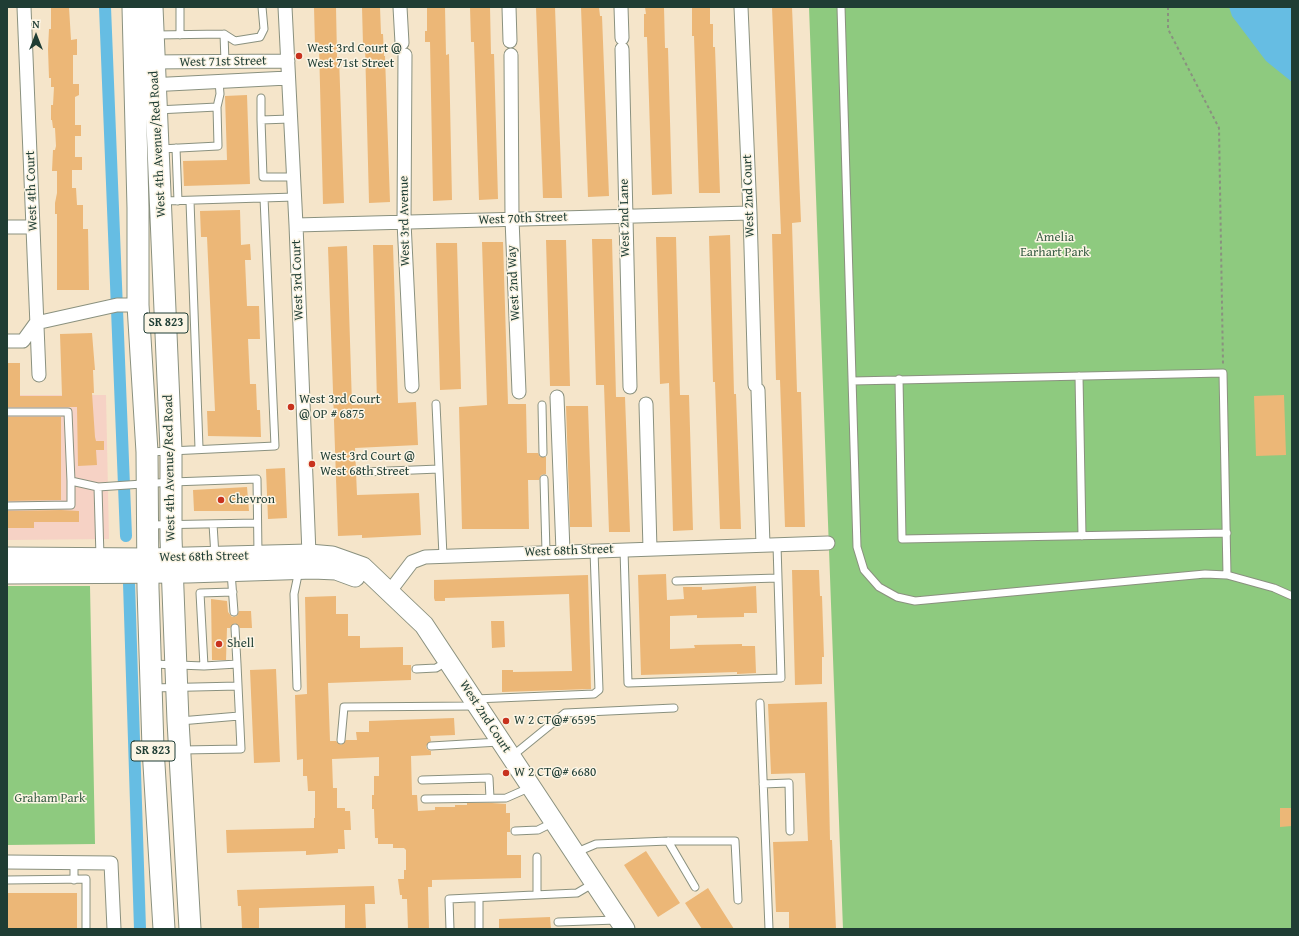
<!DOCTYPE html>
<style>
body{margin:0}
#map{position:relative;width:1299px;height:936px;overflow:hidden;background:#f5e5ca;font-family:"Gentium Book Plus",serif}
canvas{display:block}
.frame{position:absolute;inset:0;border:8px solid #1f3d34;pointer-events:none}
.north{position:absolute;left:16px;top:16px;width:40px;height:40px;-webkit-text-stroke:3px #fcf5e5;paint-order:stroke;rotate:0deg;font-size:11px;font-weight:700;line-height:16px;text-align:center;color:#1f3d34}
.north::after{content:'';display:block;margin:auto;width:14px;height:18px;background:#1f3d34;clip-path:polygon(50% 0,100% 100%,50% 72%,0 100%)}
</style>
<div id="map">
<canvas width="1299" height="936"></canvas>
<div class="frame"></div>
<div class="north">N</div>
</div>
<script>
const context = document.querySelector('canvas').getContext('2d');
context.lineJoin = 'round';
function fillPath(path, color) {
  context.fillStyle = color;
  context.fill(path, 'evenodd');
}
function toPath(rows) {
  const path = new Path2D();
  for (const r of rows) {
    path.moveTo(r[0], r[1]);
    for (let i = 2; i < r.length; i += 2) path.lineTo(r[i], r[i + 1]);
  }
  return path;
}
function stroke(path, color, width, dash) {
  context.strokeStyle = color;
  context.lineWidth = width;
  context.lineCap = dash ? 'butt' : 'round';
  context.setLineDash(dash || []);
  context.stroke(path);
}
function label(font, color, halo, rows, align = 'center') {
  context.font = font + ' "Gentium Book Plus",serif';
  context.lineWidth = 3;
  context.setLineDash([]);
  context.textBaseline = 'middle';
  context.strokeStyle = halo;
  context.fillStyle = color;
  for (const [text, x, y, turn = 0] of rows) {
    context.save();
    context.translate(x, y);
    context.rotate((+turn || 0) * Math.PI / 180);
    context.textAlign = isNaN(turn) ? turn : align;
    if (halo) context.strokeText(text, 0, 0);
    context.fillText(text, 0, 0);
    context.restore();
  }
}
fillPath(toPath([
 [7,395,106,395,109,539,7,540]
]), '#f6d2c5');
fillPath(toPath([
 [809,7,1292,7,1292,929,843,929],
 [7,586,90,586,95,844,7,845]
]), '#8eca7f');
fillPath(toPath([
 [1229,7,1292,7,1292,82,1266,61,1232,16]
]), '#66bde3');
stroke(toPath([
 [105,7,126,536],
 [129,583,140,929]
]), '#66bde3', 12);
fillPath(toPath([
 [51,7,69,7,71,40,77,39,77,55,73,55,73,84,79,84,79,95,75,97,75,125,81,125,81,136,75,136,75,157,82,157,82,170,72,170,72,188,76,188,77,205,83,205,83,229,88,229,89,290,57,290,57,214,55,214,55,203,57,193,57,171,52,171,53,150,55,150,56,146,55,128,53,128,52,120,51,120,51,105,53,105,54,87,51,87,51,78,49,78,48,49,49,29,51,29],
 [314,7,336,7,337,57,339,57,344,203,323,204,319,46,315,46],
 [362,7,380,7,381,34,383,34,384,56,385,56,390,202,369,203,365,45,363,45],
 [427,7,445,7,446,55,449,54,452,200,433,201,430,42,425,42,425,31,427,31],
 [470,7,490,7,491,54,494,54,498,199,479,200,474,42,471,42],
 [536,7,555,7,562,198,543,198],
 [581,7,599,7,600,16,602,16,609,196,588,197],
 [645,7,664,7,665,48,668,48,672,194,652,195,647,37,644,37,644,14,646,14],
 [692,7,710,7,710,24,713,24,713,47,715,47,720,193,699,193,694,36,692,36],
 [772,7,792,7,801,222,792,223,797,392,801,392,805,527,785,527,780,380,776,380,772,234,781,234],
 [247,95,250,184,184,186,183,161,227,160,225,96],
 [240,210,241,245,250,244,251,260,245,260,247,306,259,306,260,339,248,339,250,384,256,384,257,410,260,410,261,437,208,436,207,411,215,411,207,237,201,237,200,211],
 [730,235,734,394,736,394,741,529,720,529,715,382,713,382,709,236],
 [656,237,676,237,680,395,689,395,693,530,673,531,669,383,660,384],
 [592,239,612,239,616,397,625,397,630,532,609,532,604,385,596,385],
 [546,240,566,240,570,386,550,386],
 [482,242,503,242,508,404,526,404,527,453,538,453,540,457,546,457,546,474,541,475,539,480,528,480,529,529,462,529,459,407,487,405],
 [436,243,457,243,461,389,440,390],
 [373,245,393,245,398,403,416,402,418,445,355,448,357,495,419,493,421,535,362,538,362,535,338,536,328,247,347,246,352,405,377,403],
 [92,333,95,370,93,370,94,393,92,393,95,437,96,441,104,441,104,450,96,450,97,465,78,466,77,407,7,407,7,363,20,363,20,396,62,396,60,334],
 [1284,395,1286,455,1256,456,1254,396],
 [566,406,588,406,592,527,570,527],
 [7,417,61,417,61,500,7,501],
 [285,468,287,518,268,519,266,469],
 [247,487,249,511,194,511,193,490],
 [61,510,79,511,79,522,34,522,34,528,7,528,7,511],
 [792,570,819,570,820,596,822,596,824,657,822,657,822,684,795,685],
 [666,574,667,600,684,599,683,587,702,587,702,590,756,586,757,613,744,613,744,617,697,618,697,615,670,616,670,649,695,648,694,645,742,644,742,646,755,646,756,673,737,674,737,672,641,675,638,575],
 [588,575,591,689,502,692,502,670,513,670,513,672,572,671,569,594,445,598,445,601,435,601,434,598,434,580],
 [336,596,336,614,348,614,348,636,360,636,360,648,403,647,403,665,411,665,411,680,328,683,330,741,336,741,341,745,346,740,357,740,356,732,369,732,369,721,454,718,455,735,430,736,431,741,426,746,427,749,431,751,431,755,411,756,412,795,417,795,418,811,435,810,435,807,455,807,455,805,467,805,467,803,492,803,506,804,506,813,510,813,510,832,507,832,507,855,521,855,521,878,432,880,432,887,428,887,429,929,408,929,407,899,402,899,402,895,400,895,398,879,404,879,404,870,406,870,406,850,404,848,393,848,393,844,378,844,378,838,375,838,374,809,372,809,372,795,374,795,374,776,379,776,379,757,332,759,333,788,337,788,337,808,345,808,345,811,350,811,351,830,344,830,345,849,338,849,338,853,306,855,306,851,227,853,226,830,314,828,314,818,315,818,315,791,308,791,307,776,303,776,303,759,297,760,295,695,307,694,305,597],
 [211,599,227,601,228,612,232,617,237,616,239,611,251,611,252,628,240,628,235,623,230,628,227,628,226,660,212,660],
 [491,621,504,621,505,647,492,648],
 [276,669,280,762,254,763,250,670],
 [827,702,830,840,832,840,836,929,789,929,789,912,776,912,773,842,808,841,805,773,771,774,768,704],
 [1280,808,1292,808,1292,826,1280,827],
 [646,851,680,903,658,917,624,865],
 [374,886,375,904,365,904,366,929,345,929,345,905,259,908,259,929,242,929,241,906,238,906,237,890],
 [708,888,734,929,702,929,685,903],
 [7,893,77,893,77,929,7,929],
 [550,917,551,929,499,929,499,919]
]), '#ecb777');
const lane = toPath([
 [180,7,180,35],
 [841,7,857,547,864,570,879,587,897,597,915,601,1205,574,1227,575,1274,588,1292,596],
 [224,34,225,62],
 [156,35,224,34,235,41,260,37,264,29,262,7],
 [261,98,261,120,290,119],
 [157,110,217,107],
 [261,120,263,177,294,177],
 [176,148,178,201],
 [160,149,218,146,217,107,220,94,219,81],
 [163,201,295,197],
 [190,201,199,448],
 [1079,376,1082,536],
 [899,379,902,539,1227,533],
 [852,381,1223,373,1227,575],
 [436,404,443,556],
 [542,405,543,453],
 [7,412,68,412,71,481,98,487],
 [149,452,275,446,264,198],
 [364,472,439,469],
 [544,479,546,552],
 [7,506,71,505,71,481],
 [213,524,215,556],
 [150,525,257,523],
 [624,550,628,683,781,678,777,545],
 [100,557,98,487,172,482,257,479,258,554],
 [231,572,234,612],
 [676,581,778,578],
 [235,628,237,664],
 [152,664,204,666,237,664,241,749,182,750],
 [204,666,200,593,233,592],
 [416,669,436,668,448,661],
 [297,687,294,594,299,570],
 [152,688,238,686],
 [475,699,594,694,599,690,594,551],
 [760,703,769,929],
 [180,721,239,716],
 [341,740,344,707,475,706],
 [431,746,499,742],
 [511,757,565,713,674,708],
 [422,780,489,778,490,798],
 [763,784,789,783,790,831],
 [425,799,506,798,531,787],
 [515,831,538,830,554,822],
 [668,841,695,887],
 [577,852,596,844,668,841,735,841,738,900],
 [537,857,537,895],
 [74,863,74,880],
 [7,880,86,879,86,929],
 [479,898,479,929],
 [558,922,617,920],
 [450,929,449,899,577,893,594,883]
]);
const street = toPath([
 [24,7,39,375],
 [285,7,296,225,309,554],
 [400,7,402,43],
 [509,7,510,41],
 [621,7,622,38],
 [741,7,750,213,755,385],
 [622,49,630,387],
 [405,55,404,222,412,386],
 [511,55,512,219,519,392],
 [147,62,288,61],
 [149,85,288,78],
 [296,225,750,213],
 [7,227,33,227],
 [7,341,23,341,36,323,117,305,138,305],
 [758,390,763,545],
 [557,397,563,551],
 [646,404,650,549],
 [390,591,412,562,425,557,828,543],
 [7,862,111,863,114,929]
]);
const secondary = toPath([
 [7,557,148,558,309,554,332,556,363,567,424,625,625,929],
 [7,574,188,573,313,569,336,570,355,577]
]);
const primary = toPath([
 [133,7,138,208,138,305,147,452,148,588,153,748,164,929],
 [152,7,171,450,171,538,178,721,190,929]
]);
stroke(lane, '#8a917f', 9);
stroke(street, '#8a917f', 15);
stroke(secondary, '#8a917f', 21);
stroke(primary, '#8a917f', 23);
stroke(toPath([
 [1168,7,1168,29,1219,128,1223,364]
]), '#8a917f', 2, [3, 3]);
stroke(lane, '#fff', 7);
stroke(street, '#fff', 13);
stroke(secondary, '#fff', 19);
stroke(primary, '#fff', 21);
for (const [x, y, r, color] of [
 [299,56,4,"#c8321e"],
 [291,407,4,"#c8321e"],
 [312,464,4,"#c8321e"],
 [221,500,4,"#c8321e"],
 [219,644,4,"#c8321e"],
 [506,721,4,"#c8321e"],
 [506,773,4,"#c8321e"]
]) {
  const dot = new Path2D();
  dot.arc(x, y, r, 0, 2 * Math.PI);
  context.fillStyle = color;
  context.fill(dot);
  stroke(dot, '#fcf5e5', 1.5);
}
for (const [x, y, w] of [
 [166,323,44],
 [153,751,44]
]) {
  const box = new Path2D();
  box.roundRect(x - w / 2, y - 10, w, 20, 3);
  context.fillStyle = '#fcf5e5';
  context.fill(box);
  stroke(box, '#1f3d34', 1);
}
label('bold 12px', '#1f3d34', null, [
 ["SR 823",166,323],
 ["SR 823",153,751]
]);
label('13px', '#1f3d34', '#fcf5e5', [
 ["West 3rd Court @",307,49],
 ["West 71st Street",307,64],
 ["West 3rd Court",299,400],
 ["@ OP # 6875",299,415],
 ["West 3rd Court @",320,457],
 ["West 68th Street",320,472],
 ["Chevron",229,500],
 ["Shell",227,644],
 ["W 2 CT@# 6595",514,721],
 ["W 2 CT@# 6680",514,773]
], 'left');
label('13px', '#1f3d34', '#fcf5e5', [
 ["West 71st Street",223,62,-1],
 ["West 4th Avenue/Red Road",158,144,-93],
 ["West 4th Court",32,191,-92],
 ["West 2nd Court",749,196,-92],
 ["West 2nd Lane",625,218,-91],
 ["West 70th Street",523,219,-2],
 ["West 3rd Avenue",405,221,-91],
 ["West 3rd Court",298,280,-92],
 ["West 2nd Way",514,283,-93],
 ["West 4th Avenue/Red Road",170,468,-91],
 ["West 68th Street",569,551,-2],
 ["West 68th Street",204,557,-1],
 ["West 2nd Court",485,717,57]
]);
label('13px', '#3b6047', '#fcf5e5', [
 ["Amelia",1055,238],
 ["Earhart Park",1055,253],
 ["Graham Park",50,799]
]);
</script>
